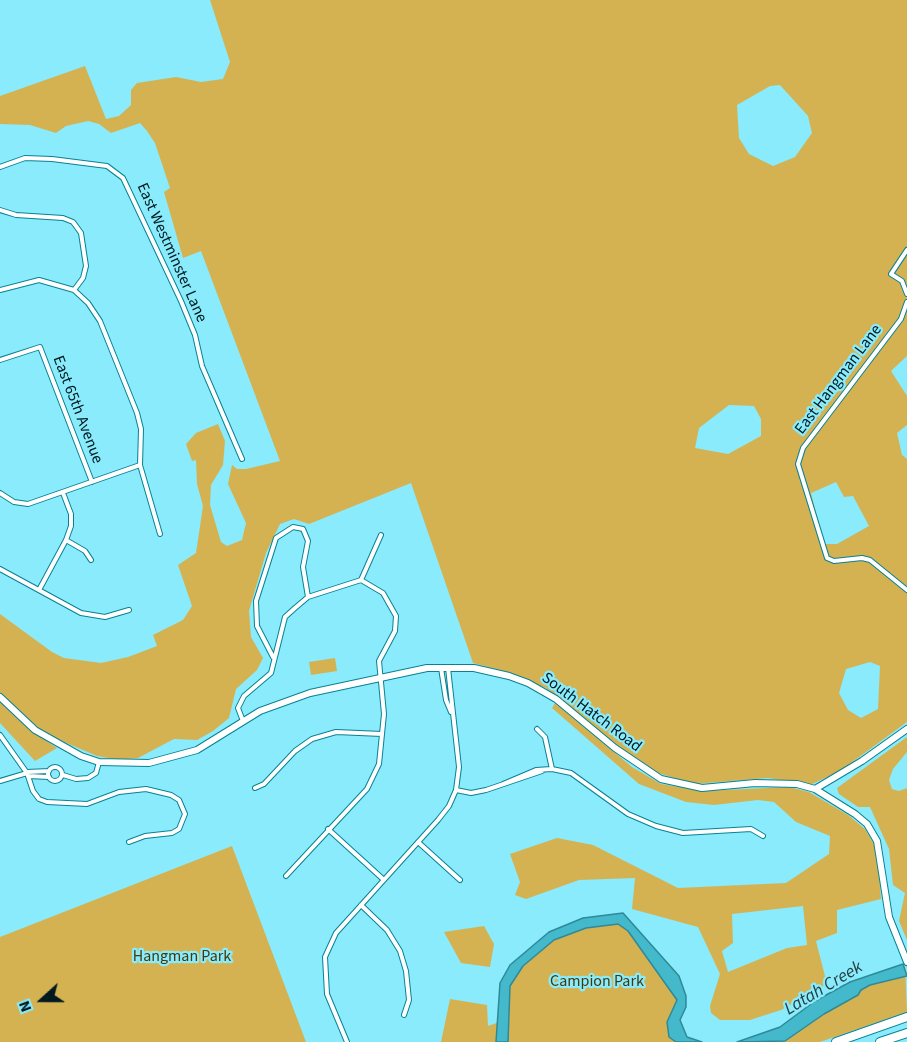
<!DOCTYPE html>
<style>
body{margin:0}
#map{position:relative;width:907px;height:1042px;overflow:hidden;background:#89ebfc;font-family:"Source Sans 3",sans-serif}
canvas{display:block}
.north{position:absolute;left:12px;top:970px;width:60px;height:60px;-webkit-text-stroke:4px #89ebfc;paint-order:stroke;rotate:249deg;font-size:16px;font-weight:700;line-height:24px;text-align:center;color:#001a1f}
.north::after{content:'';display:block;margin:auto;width:21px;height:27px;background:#001a1f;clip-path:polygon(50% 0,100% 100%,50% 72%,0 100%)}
</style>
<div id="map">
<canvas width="907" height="1042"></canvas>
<div class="north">N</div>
</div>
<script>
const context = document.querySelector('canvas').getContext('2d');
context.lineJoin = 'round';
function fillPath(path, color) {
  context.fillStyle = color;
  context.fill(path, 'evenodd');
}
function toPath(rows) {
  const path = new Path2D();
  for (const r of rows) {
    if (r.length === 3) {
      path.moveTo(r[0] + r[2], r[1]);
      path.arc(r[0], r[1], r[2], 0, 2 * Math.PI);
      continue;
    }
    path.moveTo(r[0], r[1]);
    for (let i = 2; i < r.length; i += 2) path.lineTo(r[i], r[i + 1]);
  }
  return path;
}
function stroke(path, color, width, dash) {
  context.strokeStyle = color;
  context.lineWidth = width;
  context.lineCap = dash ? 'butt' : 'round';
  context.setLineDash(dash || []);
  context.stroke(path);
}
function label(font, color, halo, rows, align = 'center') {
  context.font = font + ' "Source Sans 3",sans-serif';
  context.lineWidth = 4.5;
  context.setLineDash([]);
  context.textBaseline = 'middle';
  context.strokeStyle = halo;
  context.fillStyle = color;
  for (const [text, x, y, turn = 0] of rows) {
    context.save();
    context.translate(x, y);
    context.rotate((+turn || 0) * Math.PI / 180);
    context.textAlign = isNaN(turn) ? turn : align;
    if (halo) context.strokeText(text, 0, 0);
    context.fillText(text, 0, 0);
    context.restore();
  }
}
fillPath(toPath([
 [210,0,907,0,907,356,891,371,907,396,907,425,897,433,902,455,907,459,907,722,840,771,810,785,768,778,694,784,655,772,630,757,546,688,500,670,473,663,411,483,309,524,294,519,280,524,266,553,249,611,251,637,263,658,257,670,236,689,229,718,213,731,197,740,174,739,138,758,119,760,97,756,43,733,12,707,0,694,0,614,52,652,64,658,101,663,128,657,157,646,153,635,183,620,192,606,178,565,196,553,203,506,197,484,196,460,192,461,186,444,196,433,218,424,225,441,223,465,211,485,210,505,221,542,227,546,242,540,246,523,228,484,232,465,237,469,246,469,280,461,201,251,183,258,164,192,170,188,155,143,147,131,140,123,111,133,99,124,88,121,66,126,56,133,30,125,0,124,0,96,85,66,106,119,119,116,131,105,131,90,137,83,176,77,201,82,223,79,230,62],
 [780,85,808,116,812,133,795,157,773,166,749,154,739,138,737,105,770,86],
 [729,405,754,406,761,419,761,436,728,454,695,448,699,428],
 [836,482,844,497,853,496,869,526,837,544,824,544,811,493],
 [870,662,880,666,878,709,861,718,848,710,839,693,846,669],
 [335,658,337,671,311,675,309,662],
 [0,702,30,730,57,748,35,761,0,723],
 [555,703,632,767,661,784,703,791,789,787,809,792,848,815,865,829,874,844,878,857,881,899,837,910,837,933,816,941,827,984,781,1010,750,1020,720,1020,711,1013,710,1006,720,974,698,927,632,909,635,878,579,880,526,899,515,895,520,882,510,854,557,838,593,845,678,888,786,883,829,854,830,836,796,822,774,802,758,800,714,805,686,802,639,784,552,708],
 [803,906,807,945,787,948,728,972,722,951,733,943,732,914],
 [907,737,907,752,893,769,889,780,892,789,899,791,907,788,907,940,899,921,905,893,893,885,889,849,870,807,858,807,839,794,837,788],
 [232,846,306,1042,0,1042,0,937],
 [619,919,681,998,675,1020,690,1042,441,1042,450,999,487,1005,488,1026,502,1021,505,986,517,965,552,935],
 [484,926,494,944,490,967,461,963,444,932],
 [905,966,907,1012,820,1042,759,1042,867,980]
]), '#d4b251');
const water = toPath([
 [623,913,679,976,686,996,686,1007,680,1020,687,1037,702,1042,676,1042,669,1037,667,1022,677,1000,628,931,618,924,586,928,554,940,523,966,510,986,508,1042,496,1042,500,983,510,965,549,932,583,918,623,913],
 [903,964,907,976,870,985,861,990,858,995,824,1014,785,1041,737,1042,780,1027,815,1001,850,982,903,964]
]);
fillPath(water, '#43b9cb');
stroke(water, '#2f8997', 1.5);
const street = toPath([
 [0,167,25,158,52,159,107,166,123,178,181,301,195,335,202,366,242,459],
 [0,210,16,215,63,218,73,222,81,233,86,266,83,278,74,290,88,303,100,321,137,413,141,429,140,465,160,534],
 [907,250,891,274,902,281,907,294],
 [0,290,39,280,74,290],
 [907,302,901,319,803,448,798,464,827,558,834,561,862,558,870,560,907,590],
 [0,360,40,347,92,482],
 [0,493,14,502,28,504,140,465],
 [66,540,85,551,91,560],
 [0,569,81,613,105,617,129,610],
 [361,580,381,535],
 [39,590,66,540,71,526,71,514,63,493],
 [273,657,257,626,256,601,276,538,293,527,303,529,308,541,303,567,308,597],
 [441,668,446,700,451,712],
 [243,721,238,708,244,696,271,673,285,617,295,608,308,597,361,580,383,593,396,616,395,631,379,661,384,714,379,764,367,789,286,876],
 [537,729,545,737,552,769],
 [0,735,27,773,33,791,39,799,47,802,87,804,119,792,146,789,171,795,179,800,185,814,179,829,172,833,145,836,129,842],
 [55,774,7],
 [27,772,49,771],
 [63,775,76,779,88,778,96,773,99,762],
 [28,776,49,777],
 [0,781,27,773],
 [503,784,536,770,552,769,571,773,628,814,656,826,683,833,751,829,763,836],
 [255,788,264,784,295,751,312,739,336,732,382,734],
 [456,790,471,793,486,790,542,771],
 [328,829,384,880],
 [418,842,460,880],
 [361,905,387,930,400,951,406,971,409,1000,404,1015],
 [347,1042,327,994,325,957,336,933,438,820,449,806,456,790,459,767,448,668]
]);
const secondary = toPath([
 [0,697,35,730,81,756,99,762,149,763,197,750,260,711,310,693,427,668,474,668,509,676,528,683,556,699,615,748,661,779,702,788,755,783,797,784,815,789,855,814,867,824,877,841,889,917,907,962],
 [815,789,862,761,907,729]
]);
const highway = toPath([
 [836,1042,907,1017],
 [880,1042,907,1033]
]);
stroke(street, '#088292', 6);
stroke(secondary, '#088292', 8);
stroke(highway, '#088292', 10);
stroke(street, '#fff', 4);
stroke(secondary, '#fff', 6);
stroke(highway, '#fff', 8);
label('16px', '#001a1f', '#89ebfc', [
 ["East Westminster Lane",171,253,66],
 ["East Hangman Lane",839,380,-53],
 ["East 65th Avenue",77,410,69],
 ["South Hatch Road",591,713,37]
]);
label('16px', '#463708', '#89ebfc', [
 ["Hangman Park",182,957],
 ["Campion Park",597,982]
]);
label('italic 18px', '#253f44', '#89ebfc', [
 ["Latah Creek",824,989,-31]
]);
</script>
